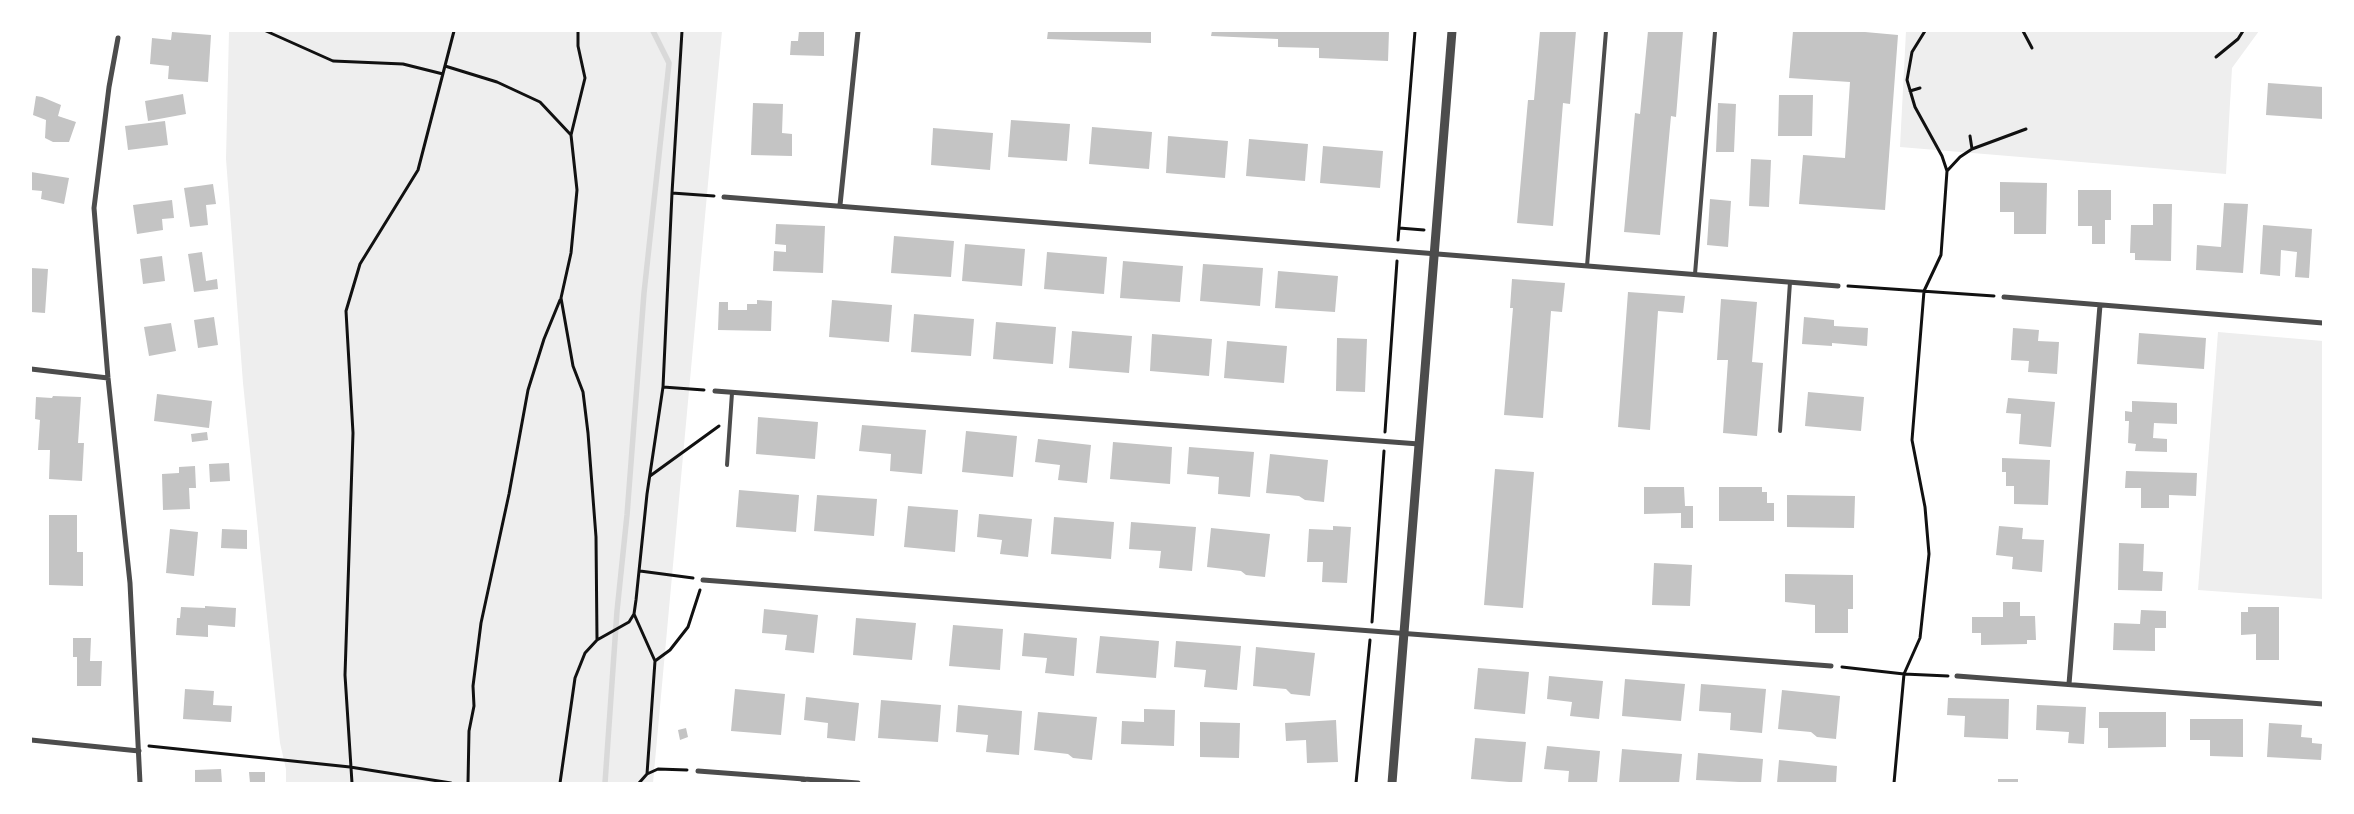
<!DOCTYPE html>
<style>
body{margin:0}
#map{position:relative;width:2354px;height:814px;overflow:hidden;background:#fff;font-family:"Golos Text",sans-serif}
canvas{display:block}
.frame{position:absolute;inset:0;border:32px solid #fff;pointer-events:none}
</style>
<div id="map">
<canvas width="2354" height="814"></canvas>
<div class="frame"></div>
</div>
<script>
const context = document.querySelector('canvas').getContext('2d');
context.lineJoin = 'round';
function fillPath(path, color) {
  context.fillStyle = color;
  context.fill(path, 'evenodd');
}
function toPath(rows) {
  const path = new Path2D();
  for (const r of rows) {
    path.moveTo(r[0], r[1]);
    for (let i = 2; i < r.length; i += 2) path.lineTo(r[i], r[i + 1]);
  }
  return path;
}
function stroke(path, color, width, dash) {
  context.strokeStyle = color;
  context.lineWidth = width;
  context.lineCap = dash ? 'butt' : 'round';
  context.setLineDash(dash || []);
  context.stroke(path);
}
fillPath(toPath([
 [229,31,722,31,653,783,286,783,286,769,280,743,243,383,226,159],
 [1906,31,2259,31,2232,68,2226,174,1900,147],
 [2218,332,2323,341,2323,599,2198,590]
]), '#eee');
stroke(toPath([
 [605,783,617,611,627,515,644,293,669,63,653,31]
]), '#d9d9d9', 5.5);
fillPath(toPath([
 [799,31,824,31,824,56,790,55,791,41,798,41],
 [1048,31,1151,31,1151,43,1047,39],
 [1212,31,1389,31,1388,61,1319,58,1319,48,1278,47,1278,39,1211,36],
 [1540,31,1576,31,1570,104,1563,103,1553,226,1517,223,1528,100,1534,100],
 [1648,31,1683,31,1676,117,1671,116,1660,235,1624,232,1635,113,1640,114],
 [1793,31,1854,31,1898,35,1885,210,1799,204,1803,155,1845,158,1850,82,1789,78],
 [172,32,211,35,208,82,168,79,169,66,150,64,152,38,171,40],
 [2268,83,2323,87,2323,119,2266,115],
 [183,94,186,114,148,121,145,101],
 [1779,95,1813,95,1812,136,1778,136],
 [36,96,42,97,61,105,58,116,76,122,69,142,53,142,45,138,46,120,33,115],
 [753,103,783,104,782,133,792,134,792,156,751,155],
 [1718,103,1736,104,1734,152,1716,152],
 [1011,120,1070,124,1067,161,1008,157],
 [165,121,168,145,128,150,125,126],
 [1092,127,1152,132,1149,169,1089,164],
 [933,128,993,133,990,170,931,165],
 [1168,136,1228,141,1225,178,1166,173],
 [1249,139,1308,144,1305,181,1246,176],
 [1323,146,1383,151,1380,188,1320,183],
 [1751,159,1771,160,1769,207,1749,206],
 [31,172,69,178,64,204,41,199,42,191,31,190],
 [2000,182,2047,183,2046,234,2014,234,2014,212,2000,212],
 [213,184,216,204,206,205,208,225,190,227,184,188],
 [2078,190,2111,190,2111,220,2105,220,2105,244,2092,244,2092,226,2078,226],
 [1710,199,1731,201,1728,247,1707,245],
 [172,200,174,218,162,219,163,230,137,234,133,205],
 [2224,203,2248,204,2243,273,2196,270,2197,245,2221,247],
 [2153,204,2172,204,2171,261,2135,260,2135,253,2130,253,2131,225,2153,225],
 [776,224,825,226,823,273,773,271,774,251,786,252,786,245,775,244],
 [2263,225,2312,229,2309,278,2295,277,2297,252,2281,250,2280,276,2260,274],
 [894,236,954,241,951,277,891,273],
 [965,244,1025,249,1022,286,962,281],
 [202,252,206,281,217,279,218,289,194,292,188,254],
 [1047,252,1107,257,1104,294,1044,289],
 [162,256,165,281,143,284,140,259],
 [1123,261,1183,266,1180,302,1120,298],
 [1203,264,1263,268,1260,306,1200,301],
 [31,268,48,269,45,313,31,312],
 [1278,271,1338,276,1335,312,1275,308],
 [1512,279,1565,283,1562,312,1551,311,1543,418,1504,415,1513,308,1510,308],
 [1628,292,1685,296,1683,313,1658,311,1650,430,1618,427],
 [1721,299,1757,302,1752,362,1763,363,1757,436,1723,433,1728,360,1717,360],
 [757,300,772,301,771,331,718,330,719,302,728,302,728,310,747,310,747,304,757,304],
 [832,300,892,305,889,342,829,337],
 [914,314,974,319,971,356,911,352],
 [214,317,218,345,198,348,194,320],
 [1804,317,1834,320,1834,326,1868,328,1867,346,1832,343,1832,346,1802,344],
 [996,322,1056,327,1053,364,993,359],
 [171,323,176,351,149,356,144,327],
 [2013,328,2039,330,2038,341,2059,342,2057,374,2028,372,2029,361,2011,360],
 [1072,331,1132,336,1129,373,1069,368],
 [2139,333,2206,338,2204,369,2137,364],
 [1152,334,1212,339,1209,376,1150,371],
 [1337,338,1367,339,1365,392,1336,391],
 [1227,341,1287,346,1284,383,1224,378],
 [1808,392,1864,397,1861,431,1805,426],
 [157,394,212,401,209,428,154,421],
 [53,396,81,397,78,443,84,443,82,481,49,479,50,450,38,450,40,420,35,419,36,397,52,398],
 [2008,398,2055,402,2051,447,2019,444,2021,414,2006,413],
 [2132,401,2177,403,2177,424,2154,423,2153,438,2167,439,2167,452,2135,451,2136,444,2128,443,2129,421,2125,421,2125,411,2132,412],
 [758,417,818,422,815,459,756,454],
 [862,425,926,430,922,474,890,471,891,454,859,451],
 [966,431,1017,436,1013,477,962,472],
 [207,432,208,440,192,442,191,434],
 [1038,439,1091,445,1087,483,1058,480,1060,465,1035,462],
 [1113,442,1172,447,1170,484,1110,479],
 [1189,447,1254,452,1250,497,1218,494,1219,477,1187,474],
 [1270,454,1328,460,1324,502,1305,500,1299,496,1266,493],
 [2002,458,2050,460,2048,505,2014,504,2014,486,2006,486,2006,472,2002,472],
 [229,463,230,481,210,482,209,464],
 [195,466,196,488,189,488,190,509,163,510,162,474,179,473,179,467],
 [1495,469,1534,472,1523,608,1484,605],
 [2126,471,2197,473,2196,496,2169,495,2169,508,2141,508,2141,488,2125,488],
 [1644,487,1684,487,1685,506,1693,506,1693,528,1681,528,1681,513,1644,514],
 [1719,487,1762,487,1762,492,1767,492,1767,503,1774,503,1774,521,1719,521],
 [739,490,799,495,796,532,736,527],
 [817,495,877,499,874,536,814,531],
 [1787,495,1855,496,1854,528,1787,527],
 [908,506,958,510,955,552,904,547],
 [979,514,1032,519,1028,557,1000,554,1002,540,977,537],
 [49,515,77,515,77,552,83,552,83,586,49,585],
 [1054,517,1114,522,1111,559,1051,554],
 [1131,522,1196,527,1192,571,1159,568,1161,551,1129,549],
 [1333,526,1351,527,1347,583,1322,582,1323,562,1307,562,1309,529,1333,530],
 [1999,526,2023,528,2022,539,2044,540,2042,572,2012,569,2013,557,1996,555],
 [1211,528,1270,534,1265,577,1246,575,1241,571,1207,567],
 [170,529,198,532,194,576,166,573],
 [222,529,247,530,247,549,221,548],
 [2119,543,2144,544,2143,571,2163,572,2162,591,2118,590],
 [1654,563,1692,565,1690,606,1652,605],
 [1785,574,1853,575,1853,609,1848,609,1848,633,1815,633,1815,605,1785,602],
 [2003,602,2020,602,2020,616,2035,616,2036,640,2027,640,2027,644,1981,645,1981,633,1972,633,1972,617,2003,617],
 [205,606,236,608,235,627,208,625,208,637,176,635,177,618,180,618,181,607,205,608],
 [2248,607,2279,607,2279,660,2256,660,2256,634,2241,635,2241,612,2248,612],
 [764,609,818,615,814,653,785,650,787,635,762,633],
 [2141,610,2166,611,2166,628,2155,628,2155,651,2113,650,2114,623,2140,624],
 [856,618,916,623,912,660,853,655],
 [953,625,1003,629,1000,670,949,666],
 [1024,633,1077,638,1074,676,1045,673,1047,658,1022,656],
 [1100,636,1159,641,1156,678,1096,673],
 [73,638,91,638,90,661,102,661,101,686,77,686,77,657,73,657],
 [1176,641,1241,646,1237,690,1204,687,1206,670,1174,667],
 [1256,647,1315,653,1310,696,1291,694,1286,689,1253,686],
 [1478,668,1529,672,1525,714,1474,709],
 [1549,676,1603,681,1599,719,1570,716,1572,702,1547,699],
 [1625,679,1685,684,1681,721,1622,716],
 [1701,684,1766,689,1762,733,1730,730,1731,713,1699,711],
 [185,689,214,691,213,705,232,706,231,722,183,719],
 [735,689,785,694,781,735,731,731],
 [1782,690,1840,696,1836,739,1817,737,1811,732,1778,729],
 [806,697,859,703,855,741,827,738,828,723,804,720],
 [1948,698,2009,699,2008,739,1964,737,1965,716,1947,715],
 [881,700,941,705,938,742,878,738],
 [958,705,1022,711,1019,755,986,752,988,735,956,732],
 [2037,705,2086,707,2084,744,2068,743,2069,732,2036,730],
 [1144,709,1175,710,1174,746,1121,744,1122,721,1144,722],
 [1038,712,1097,717,1092,760,1073,758,1068,754,1034,750],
 [2099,712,2166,712,2166,747,2108,748,2108,728,2099,728],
 [2190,719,2243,719,2243,757,2210,756,2210,740,2190,740],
 [1336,720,1338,762,1307,763,1306,740,1286,741,1285,723],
 [1200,722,1240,723,1239,758,1200,757],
 [2269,723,2302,725,2301,737,2312,738,2312,743,2322,744,2321,760,2267,757],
 [686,728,688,737,680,740,678,730],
 [1475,738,1526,742,1522,783,1471,779],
 [1547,746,1600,751,1597,783,1568,783,1569,771,1544,769],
 [1622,749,1682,754,1679,783,1619,783],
 [1698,753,1763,759,1761,783,1696,780],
 [1779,760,1837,766,1836,783,1777,783],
 [221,769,222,783,195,783,195,770],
 [249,772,265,772,265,783,250,783],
 [1998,779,2018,779,2018,783,1998,783]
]), '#c4c4c4');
stroke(toPath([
 [266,31,333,61,403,64,443,74],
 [2023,31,2032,48],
 [2216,57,2238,39,2243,31],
 [445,66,497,82,540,102,571,135,577,190,571,253,561,298,573,366,583,392,588,433,596,537,597,639],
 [1910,91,1920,88],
 [571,135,585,78,578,46,578,31],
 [1970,136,1972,149],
 [1947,171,1960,157,1972,149,2026,129],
 [672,193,714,196],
 [1399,228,1424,230],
 [1398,240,1415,31],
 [1848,286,1994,296],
 [663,387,704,390],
 [1385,432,1397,261],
 [650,476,719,426],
 [640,571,693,578],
 [634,614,655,661,647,774],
 [1372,622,1384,451],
 [655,661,670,650,688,627,700,590],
 [1842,667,1904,674,1948,676],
 [149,746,350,767,451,783],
 [352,783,345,675,353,433,346,311,360,264,418,170,454,31],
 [468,783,469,731,474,706,473,686,481,623,509,494,528,390,544,339,560,300],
 [560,783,575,678,585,653,597,640,629,622,634,614,636,600,647,494,663,387,672,193,682,31],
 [639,783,647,774,658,769,687,770],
 [1356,783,1370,640],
 [1894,783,1904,674,1920,638,1929,554,1925,507,1912,440,1924,291,1941,255,1947,171,1942,156,1915,107,1907,80,1912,52,1925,31]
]), '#111', 3);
stroke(toPath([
 [1587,266,1606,31],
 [1695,274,1715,32],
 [1780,431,1790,282],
 [727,465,732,393]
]), '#4c4c4c', 4);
stroke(toPath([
 [118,38,109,87,94,208,108,378,130,583,140,783],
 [724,197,1838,286],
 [840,205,858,31],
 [2004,297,2323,323],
 [31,369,108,378],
 [715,391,1419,444],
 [703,580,1831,666],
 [1957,676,2323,704],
 [2069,684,2100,305],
 [31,740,139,751],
 [698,771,804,779],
 [803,783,804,779,858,783]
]), '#4c4c4c', 5);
stroke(toPath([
 [1392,783,1452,31]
]), '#4c4c4c', 9);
</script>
